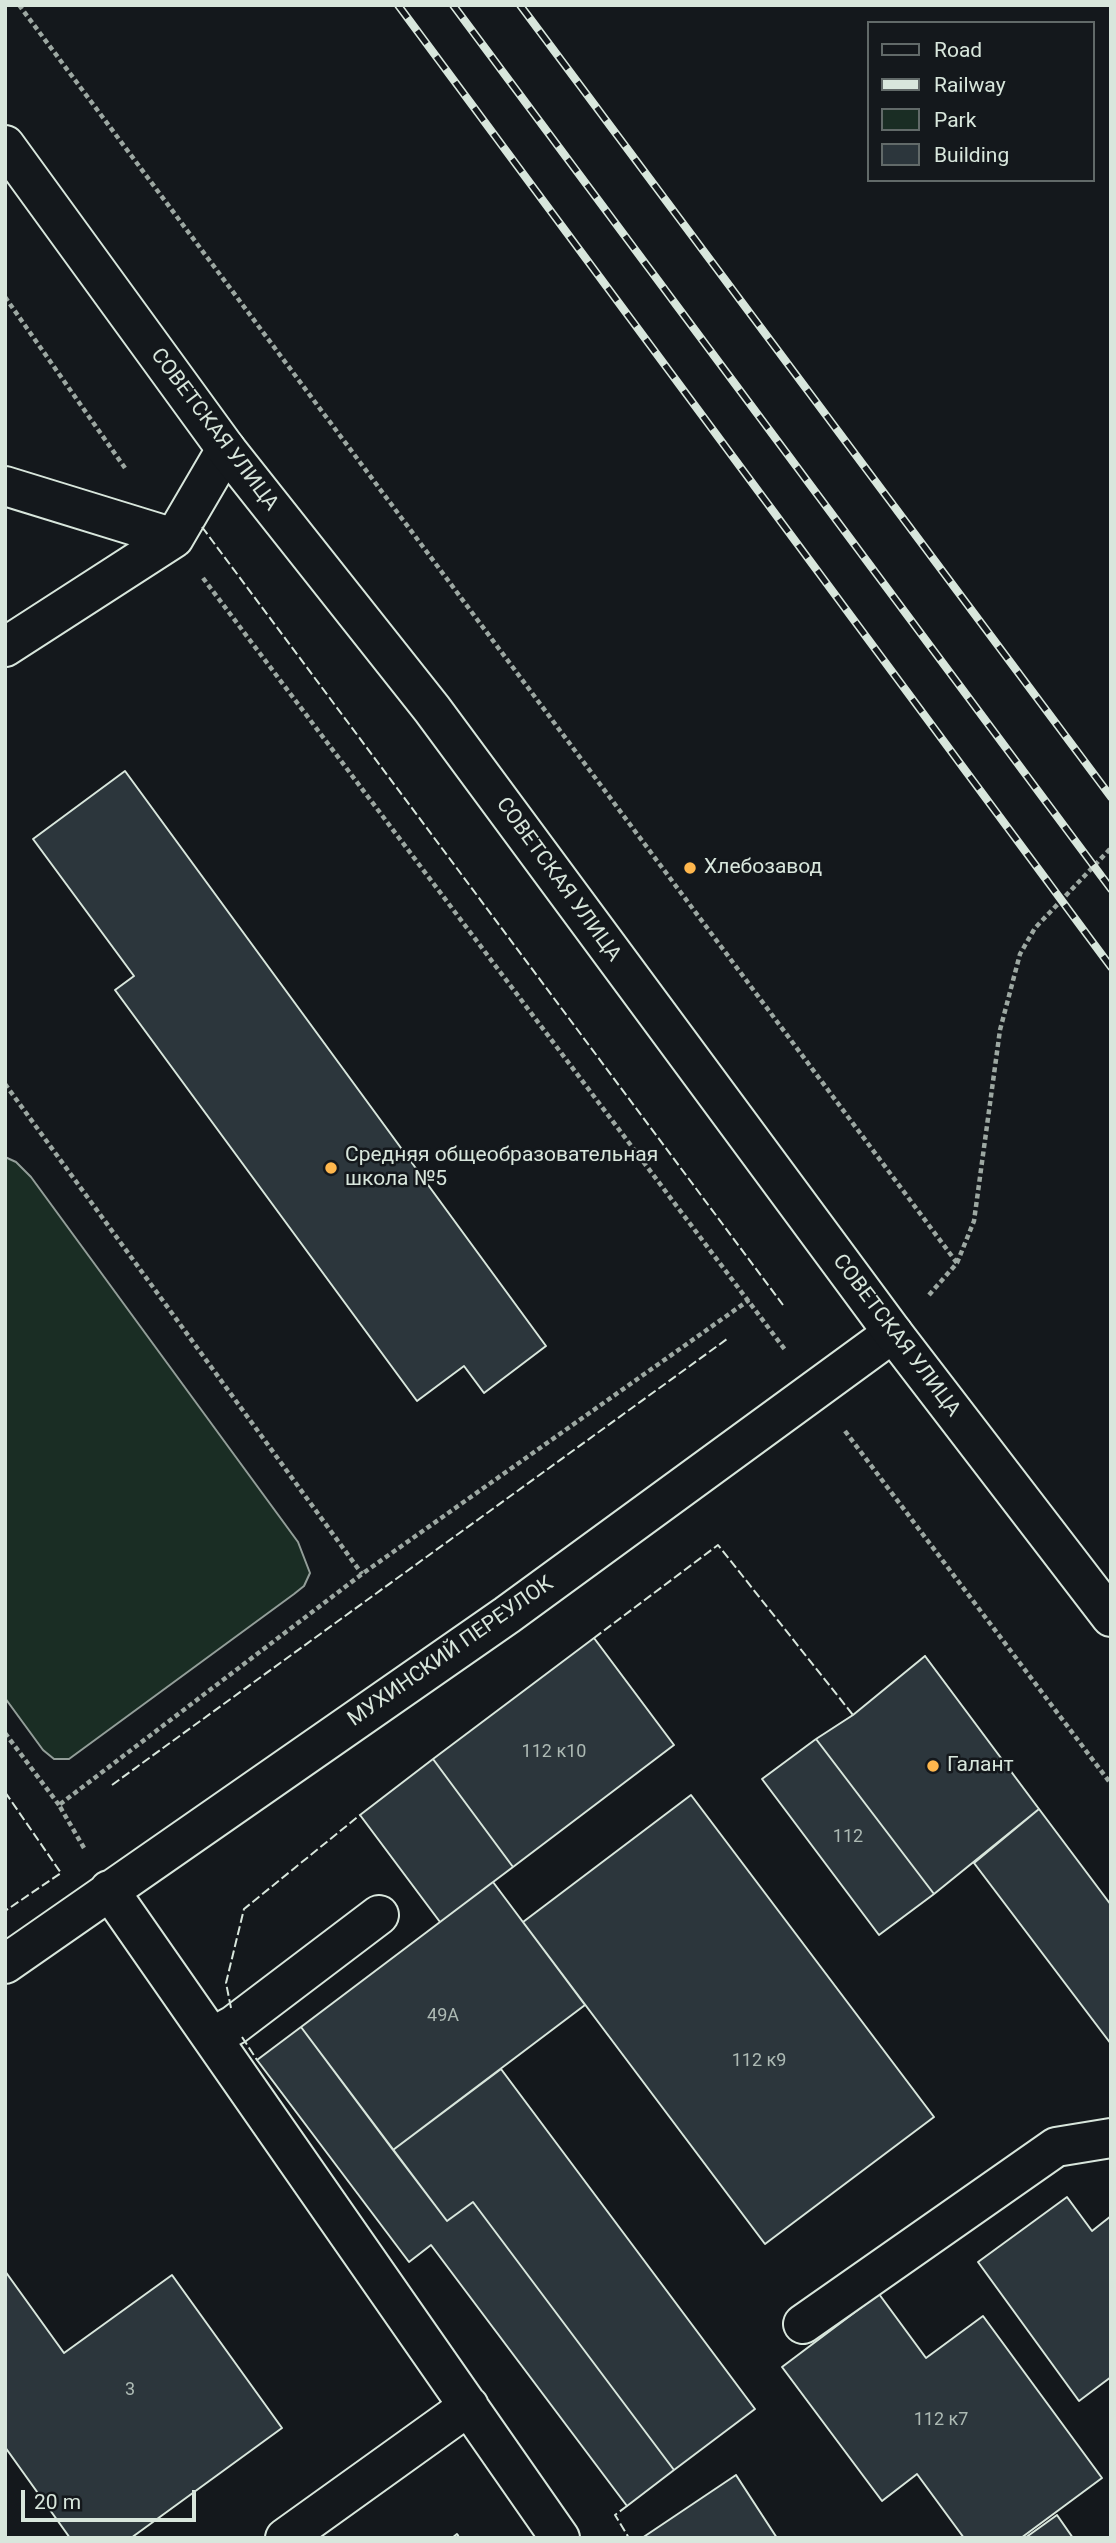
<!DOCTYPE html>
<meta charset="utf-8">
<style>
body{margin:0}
#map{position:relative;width:1116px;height:2543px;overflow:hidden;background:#14181c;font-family:Roboto,sans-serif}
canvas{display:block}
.frame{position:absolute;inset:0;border:7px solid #d8e6dc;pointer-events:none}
.legend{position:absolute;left:867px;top:21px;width:228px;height:161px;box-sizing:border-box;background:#14181c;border:2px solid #626a69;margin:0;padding:9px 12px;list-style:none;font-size:21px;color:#d8e6dc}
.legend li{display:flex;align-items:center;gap:14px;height:35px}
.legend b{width:35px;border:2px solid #626a69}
.scale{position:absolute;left:21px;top:2490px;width:175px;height:32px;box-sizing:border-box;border:4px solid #d8e6dc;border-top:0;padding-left:9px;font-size:21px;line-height:24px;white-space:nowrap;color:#d8e6dc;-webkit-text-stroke:5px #14181c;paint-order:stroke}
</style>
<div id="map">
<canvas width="1116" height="2543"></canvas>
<div class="frame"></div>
<ul class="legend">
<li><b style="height:9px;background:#14181c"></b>Road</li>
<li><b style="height:9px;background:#d8e6dc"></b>Railway</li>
<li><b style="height:19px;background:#1a2d24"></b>Park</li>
<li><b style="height:19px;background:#2c363c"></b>Building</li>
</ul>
<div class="scale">20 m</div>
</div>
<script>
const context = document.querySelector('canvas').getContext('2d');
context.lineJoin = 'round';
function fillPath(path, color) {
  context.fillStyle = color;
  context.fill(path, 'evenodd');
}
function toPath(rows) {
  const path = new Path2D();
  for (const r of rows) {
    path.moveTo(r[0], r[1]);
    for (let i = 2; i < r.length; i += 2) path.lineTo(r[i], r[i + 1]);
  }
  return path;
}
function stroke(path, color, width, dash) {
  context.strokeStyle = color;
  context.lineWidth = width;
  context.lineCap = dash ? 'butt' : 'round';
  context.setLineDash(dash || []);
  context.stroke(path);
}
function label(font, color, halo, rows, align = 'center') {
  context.font = font + ' Roboto,sans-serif';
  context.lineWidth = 5;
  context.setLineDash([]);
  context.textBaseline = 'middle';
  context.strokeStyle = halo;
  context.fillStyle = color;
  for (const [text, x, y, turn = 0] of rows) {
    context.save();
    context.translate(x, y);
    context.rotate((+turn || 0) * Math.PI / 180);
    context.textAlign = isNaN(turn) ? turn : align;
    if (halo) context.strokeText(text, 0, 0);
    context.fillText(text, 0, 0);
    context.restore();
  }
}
const green = toPath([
 [5,1157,16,1162,31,1177,298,1542,310,1573,304,1586,294,1594,69,1759,54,1759,43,1750,5,1698,5,1157]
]);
fillPath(green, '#1a2d24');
stroke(green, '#939e99', 2);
const building = toPath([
 [125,771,546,1346,484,1393,464,1366,417,1401,115,990,134,976,33,839,125,771],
 [594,1638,674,1745,513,1867,433,1759,594,1638],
 [925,1656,1039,1809,934,1894,816,1739,853,1715,925,1656],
 [816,1739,934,1894,879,1935,762,1779,816,1739],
 [433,1759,513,1867,440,1922,360,1815,433,1759],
 [691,1795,934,2117,765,2244,523,1922,691,1795],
 [1039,1809,1111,1905,1111,2044,974,1863,1039,1809],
 [493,1882,585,2005,393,2150,301,2027,493,1882],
 [301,2027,447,2221,473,2202,674,2470,627,2506,431,2245,409,2262,257,2060,301,2027],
 [501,2069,755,2409,674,2470,473,2202,447,2221,393,2150,501,2069],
 [1067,2197,1092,2231,1111,2216,1111,2377,1079,2401,978,2262,1067,2197],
 [5,2271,64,2353,172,2275,282,2428,131,2538,70,2538,5,2447,5,2271],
 [879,2294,926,2358,983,2316,1102,2478,1021,2538,964,2538,917,2474,882,2501,782,2367,879,2294],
 [736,2475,777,2538,642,2538,736,2475],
 [1057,2515,1073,2538,1025,2538,1057,2515]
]);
fillPath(building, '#2c363c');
stroke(building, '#d8e6dc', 2);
const minor = toPath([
 [5,486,174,538],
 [5,647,174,538,226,449],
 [109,1890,560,2538],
 [5,1964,507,1615,893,1333],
 [212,2037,234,2025,379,1915],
 [803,2324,1056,2147,1111,2138],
 [285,2538,469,2406]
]);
const major = toPath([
 [5,145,226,449,432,709,893,1333,1111,1617]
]);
stroke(minor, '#d8e6dc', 42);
stroke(major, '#d8e6dc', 42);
stroke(toPath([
 [19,5,957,1263],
 [5,297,125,468],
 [203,578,786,1351],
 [5,1084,362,1574],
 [929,1295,957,1263,974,1221,1000,1030,1020,954,1035,928,1111,848],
 [845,1431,1111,1784],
 [5,1733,59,1805],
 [84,1848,59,1805,362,1574,749,1300]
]), '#9da8a2', 4.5, [5, 3.5]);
stroke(minor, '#14181c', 38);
stroke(major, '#14181c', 38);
const rail = toPath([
 [398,5,1111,967],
 [453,5,1111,889],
 [520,5,1111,797]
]);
stroke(rail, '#d8e6dc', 8);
stroke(rail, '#14181c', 5, [16]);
stroke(toPath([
 [202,527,783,1305],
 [594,1638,718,1545,853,1715],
 [112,1785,727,1339],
 [5,1792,61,1873,5,1911],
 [231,2008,226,1983,244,1909,360,1815],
 [242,2037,257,2060],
 [627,2506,615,2515,629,2538],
 [452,2538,457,2534,460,2538]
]), '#d8e6dc', 2, [9, 3.5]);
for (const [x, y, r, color] of [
 [690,868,7,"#ffb74d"],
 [331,1168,7,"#ffb74d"],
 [933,1766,7,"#ffb74d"]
]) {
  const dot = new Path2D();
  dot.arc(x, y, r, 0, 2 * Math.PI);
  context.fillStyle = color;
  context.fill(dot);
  stroke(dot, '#14181c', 2.5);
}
label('18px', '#adbab4', null, [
 ["112 к10",554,1752],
 ["112",848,1837],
 ["49А",443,2016],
 ["112 к9",759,2061],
 ["3",130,2390],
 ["112 к7",941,2420]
]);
label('21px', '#d8e6dc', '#14181c', [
 ["СОВЕТСКАЯ УЛИЦА",214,430,53],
 ["СОВЕТСКАЯ УЛИЦА",558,880,54],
 ["СОВЕТСКАЯ УЛИЦА",896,1336,53],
 ["МУХИНСКИЙ ПЕРЕУЛОК",451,1652,-35]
]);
label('21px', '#d8e6dc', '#14181c', [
 ["Хлебозавод",704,868],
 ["Средняя общеобразовательная",345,1156],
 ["школа №5",345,1180],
 ["Галант",947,1766]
], 'left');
</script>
